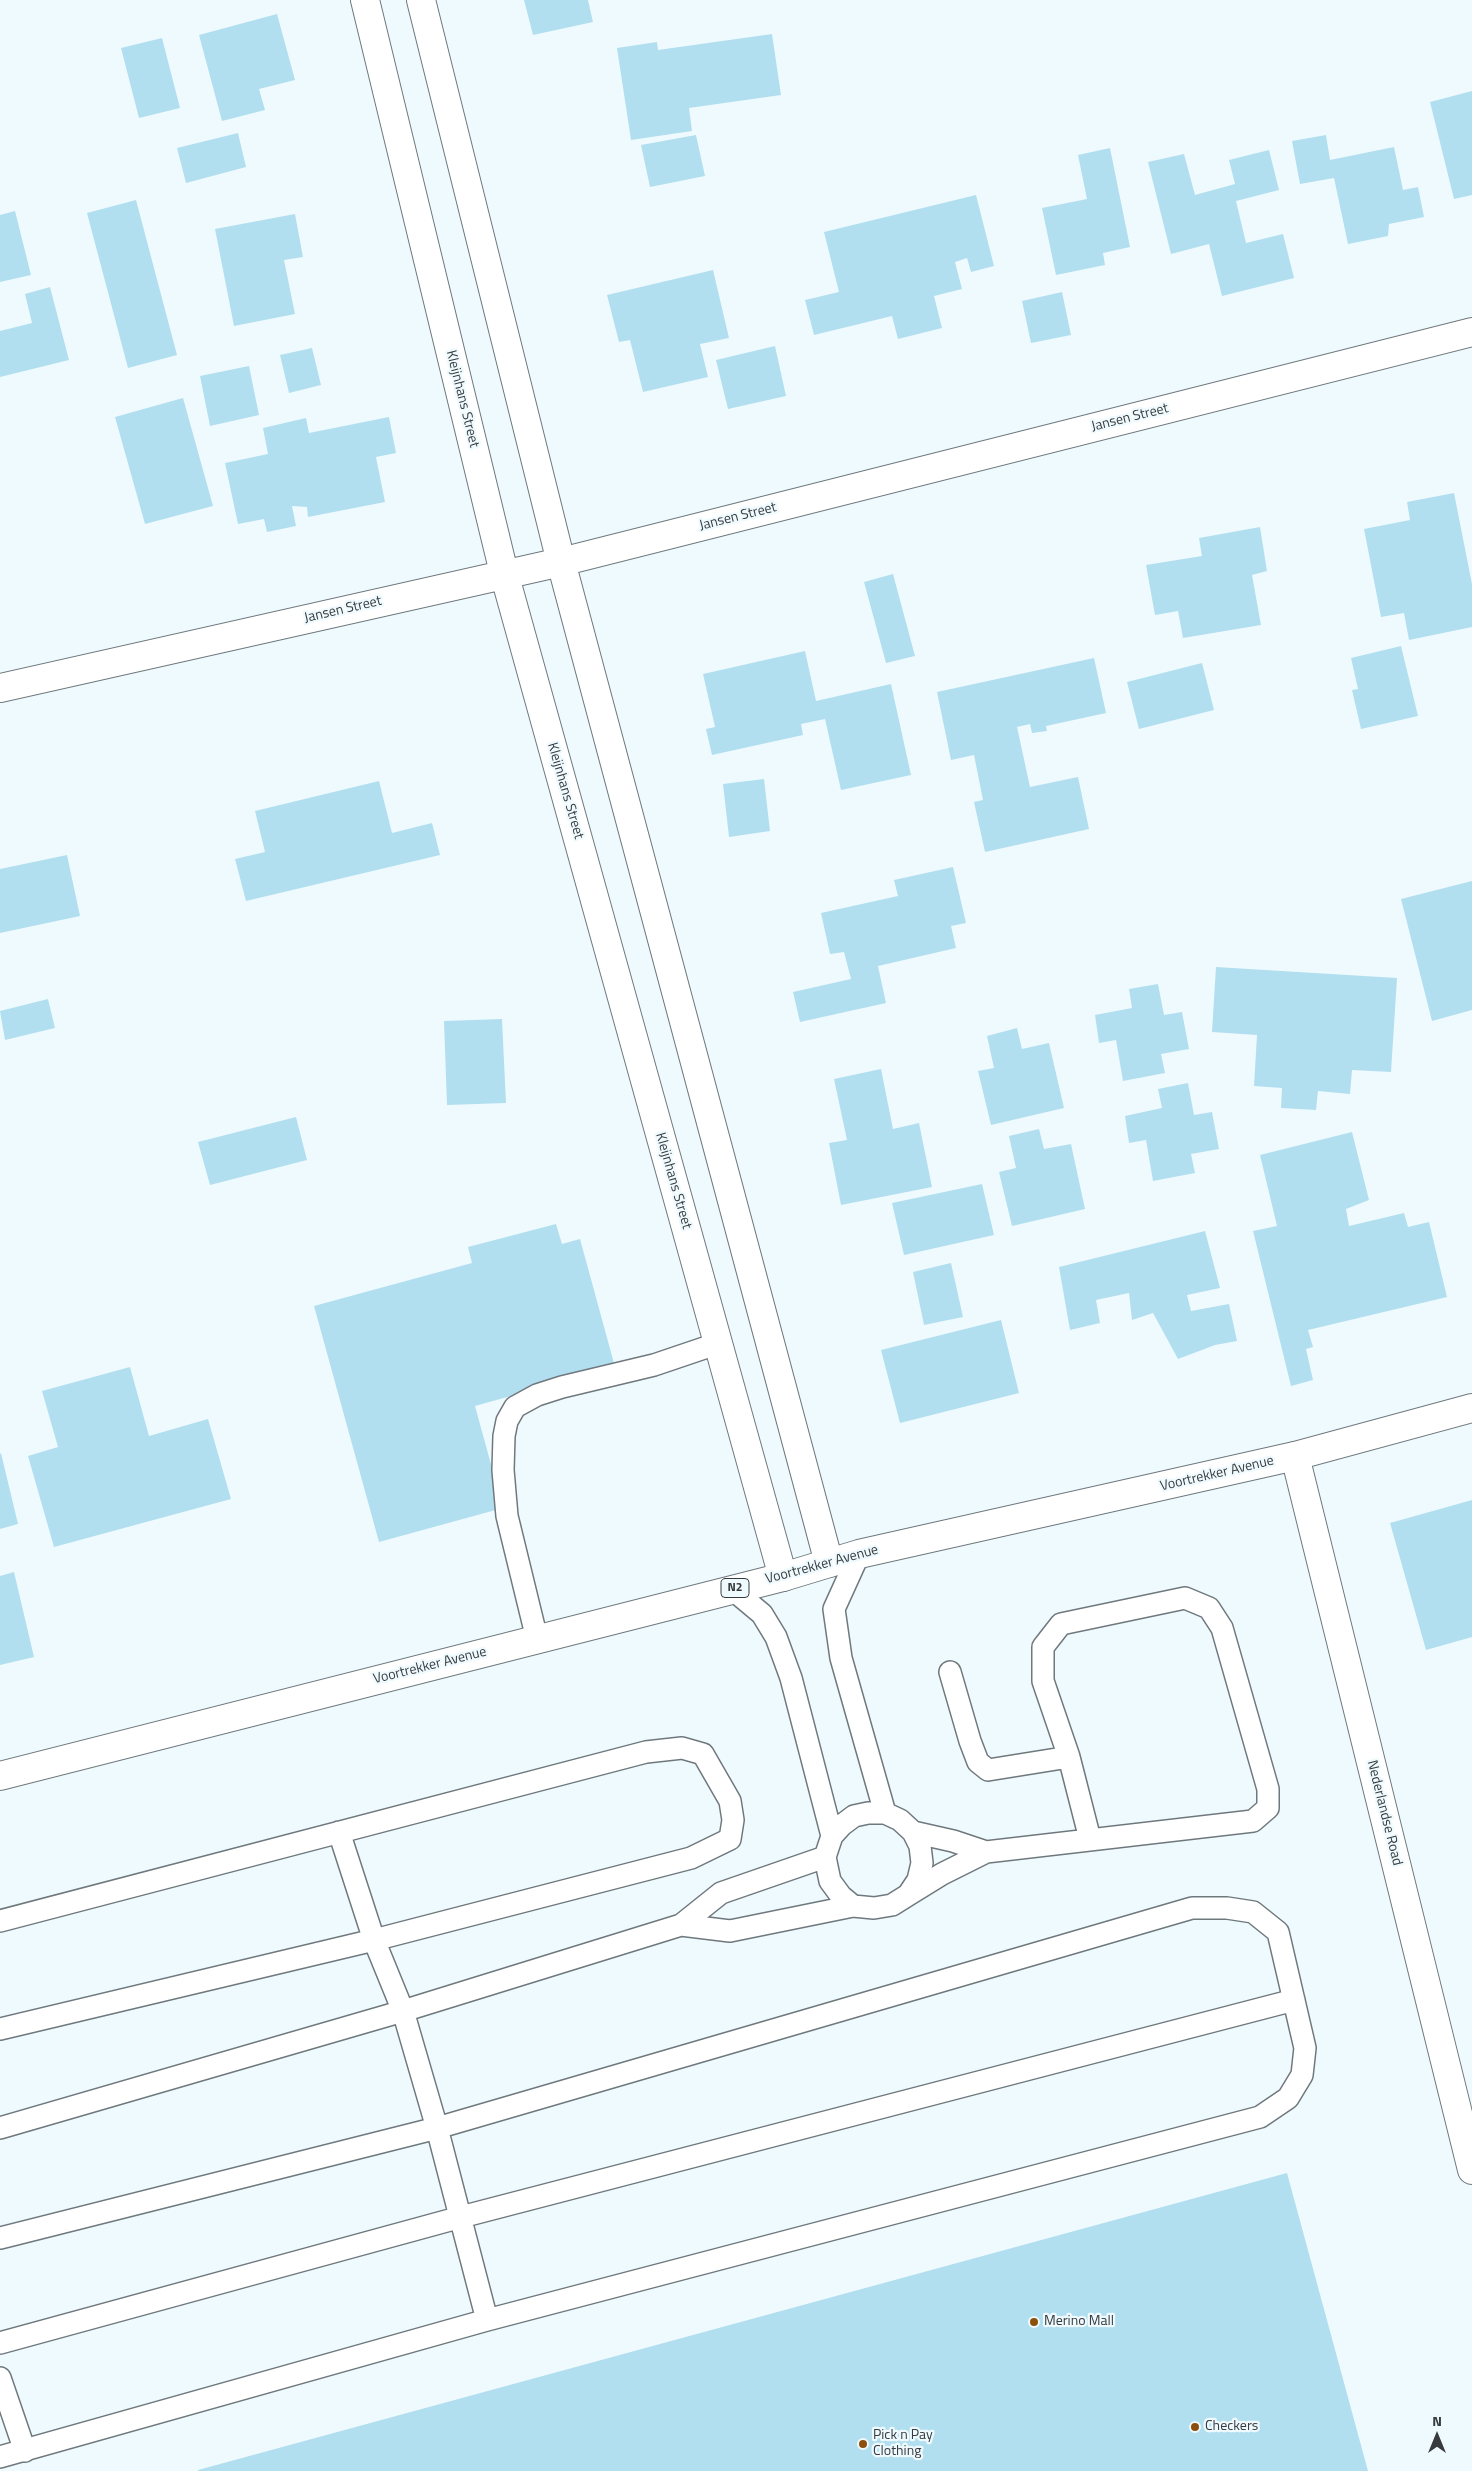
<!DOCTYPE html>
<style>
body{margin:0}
#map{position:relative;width:1472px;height:2471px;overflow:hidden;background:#effaff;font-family:"Titillium Web",sans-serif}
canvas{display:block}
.north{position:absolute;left:1412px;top:2411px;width:50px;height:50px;-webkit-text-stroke:4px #effaff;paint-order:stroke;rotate:0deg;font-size:14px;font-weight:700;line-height:20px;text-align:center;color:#373b3d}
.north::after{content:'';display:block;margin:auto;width:18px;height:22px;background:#373b3d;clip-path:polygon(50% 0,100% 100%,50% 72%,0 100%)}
</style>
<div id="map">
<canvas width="1472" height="2471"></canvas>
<div class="north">N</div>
</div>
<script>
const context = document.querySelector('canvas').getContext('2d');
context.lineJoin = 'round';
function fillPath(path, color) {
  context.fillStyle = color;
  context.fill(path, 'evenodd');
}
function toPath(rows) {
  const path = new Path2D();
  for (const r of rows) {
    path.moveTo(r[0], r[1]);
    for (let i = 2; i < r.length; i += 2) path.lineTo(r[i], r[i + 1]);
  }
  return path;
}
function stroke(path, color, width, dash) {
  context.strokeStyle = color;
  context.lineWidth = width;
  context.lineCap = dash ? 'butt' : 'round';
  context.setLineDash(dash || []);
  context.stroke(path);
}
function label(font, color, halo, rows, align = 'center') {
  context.font = font + ' "Titillium Web",sans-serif';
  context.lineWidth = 4.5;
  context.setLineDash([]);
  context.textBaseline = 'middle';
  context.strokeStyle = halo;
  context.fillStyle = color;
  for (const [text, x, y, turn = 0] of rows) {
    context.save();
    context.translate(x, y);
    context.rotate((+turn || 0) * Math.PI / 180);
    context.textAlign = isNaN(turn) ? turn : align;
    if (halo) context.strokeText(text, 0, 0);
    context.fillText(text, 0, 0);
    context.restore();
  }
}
fillPath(toPath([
 [524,0,588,0,593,22,533,35],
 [277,14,295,80,259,89,265,110,222,121,199,35],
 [772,34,781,95,689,108,692,131,631,140,617,48,657,42,658,50],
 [162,38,180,108,139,118,121,48],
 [1472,91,1472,195,1454,199,1430,102],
 [238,133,246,167,186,183,177,148],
 [696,135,705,176,650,187,641,145],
 [1326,135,1330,160,1394,147,1403,190,1418,187,1424,217,1389,224,1388,236,1348,244,1334,178,1300,184,1292,141],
 [1110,148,1130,247,1103,253,1105,265,1056,275,1042,208,1087,199,1078,155],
 [1269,150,1279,190,1236,201,1246,243,1283,234,1294,278,1222,296,1209,244,1171,254,1148,162,1184,154,1195,195,1235,184,1229,160],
 [976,195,994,266,971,272,967,258,955,262,962,289,934,296,942,328,898,339,892,316,814,335,805,300,839,292,824,232],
 [136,200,177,355,128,368,87,213],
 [15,211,31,275,0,282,0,215],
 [295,214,303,257,284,260,295,314,234,326,215,229],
 [713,270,729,338,700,344,708,377,643,392,630,340,619,342,607,295],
 [50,287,69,360,0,377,0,331,32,323,25,294],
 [1062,292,1071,335,1031,343,1022,301],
 [775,346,786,396,728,409,716,360],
 [312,348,321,385,289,393,280,355],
 [249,366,259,415,210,426,200,376],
 [183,398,213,506,145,524,115,417],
 [389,417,396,453,376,457,385,502,308,517,307,507,292,506,296,526,267,532,264,519,238,524,225,463,268,454,263,428,306,418,309,433],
 [1454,493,1472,584,1472,627,1409,640,1404,613,1381,617,1364,529,1410,520,1407,502],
 [1260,527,1267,571,1252,575,1261,625,1183,638,1178,611,1155,615,1146,565,1202,556,1199,538],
 [893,574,915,656,886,663,864,582],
 [1401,646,1418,716,1361,729,1352,690,1358,689,1351,658],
 [805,651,816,701,891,684,911,775,841,790,825,719,801,724,803,735,712,755,706,729,715,727,703,674],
 [1094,658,1106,713,1046,726,1047,731,1032,733,1030,724,1017,727,1030,787,1078,777,1089,829,985,852,974,802,983,800,974,755,951,760,937,692],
 [1202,663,1214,710,1139,729,1127,682],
 [764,779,770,831,729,837,723,784],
 [379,781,392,833,432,823,440,855,246,901,235,859,265,852,255,811],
 [67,855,80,916,0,933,0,869],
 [953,867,966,923,951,926,956,948,878,966,886,1003,800,1022,793,992,851,979,844,952,830,954,821,913,898,896,894,880],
 [1472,881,1472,1010,1432,1021,1401,899],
 [1216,967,1397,978,1391,1072,1352,1070,1350,1094,1318,1091,1316,1110,1281,1108,1282,1088,1254,1086,1257,1035,1212,1032],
 [1158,984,1164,1015,1182,1012,1189,1049,1161,1054,1165,1073,1123,1081,1116,1040,1099,1043,1095,1015,1132,1008,1129,989],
 [48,999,55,1028,5,1040,0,1011],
 [502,1019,506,1103,447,1105,444,1021],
 [1017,1028,1022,1049,1049,1043,1064,1108,991,1125,978,1071,994,1068,987,1036],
 [881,1069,893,1129,919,1123,932,1187,841,1205,829,1143,847,1140,834,1079],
 [1188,1083,1194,1115,1212,1112,1219,1149,1191,1154,1195,1173,1153,1181,1146,1140,1129,1143,1125,1116,1162,1108,1158,1089],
 [296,1117,307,1160,210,1185,198,1142],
 [1039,1129,1044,1149,1071,1144,1085,1209,1012,1226,999,1172,1016,1168,1009,1136],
 [1352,1132,1369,1200,1346,1209,1349,1226,1404,1213,1408,1227,1429,1222,1447,1297,1308,1330,1313,1347,1306,1349,1313,1380,1291,1386,1253,1231,1277,1226,1260,1155],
 [982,1184,994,1235,904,1255,892,1203],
 [556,1224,562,1244,580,1239,615,1367,475,1406,503,1508,379,1542,314,1306,472,1263,468,1247],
 [1205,1231,1220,1288,1187,1295,1191,1311,1229,1304,1237,1341,1215,1345,1178,1359,1153,1313,1132,1320,1129,1293,1096,1300,1100,1323,1070,1330,1059,1267],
 [951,1263,963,1317,924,1325,913,1272],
 [1001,1320,1019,1393,900,1423,881,1350],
 [130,1367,149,1436,208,1419,231,1499,54,1547,28,1456,58,1447,42,1391],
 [1,1453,18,1524,0,1529,0,1454],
 [1472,1500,1472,1637,1426,1650,1390,1523],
 [14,1572,34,1657,0,1665,0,1576],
 [1287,2173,1368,2471,198,2471,198,2470]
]), '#b2dfef');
const service = toPath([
 [859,1554,834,1609,841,1658,885,1813],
 [732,1589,762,1614,776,1637,791,1678,832,1836],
 [537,1639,507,1516,503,1470,504,1436,507,1421,515,1407,537,1395,562,1387,654,1365,719,1343],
 [950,1672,970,1741,978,1762,988,1770,1069,1757],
 [868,1813,885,1813,900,1820,913,1832,920,1846,922,1863,918,1880,908,1895,892,1905,874,1908,853,1906,841,1896,830,1881,825,1857,832,1836,842,1825,854,1816,868,1813],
 [913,1832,953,1841,986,1852],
 [908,1895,942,1874,986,1852,1253,1821,1268,1808,1268,1789,1222,1628,1209,1608,1185,1598,1061,1624,1043,1647,1043,1681,1069,1757,1090,1839],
 [0,1921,646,1752,682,1748,703,1754,730,1801,733,1820,730,1839,691,1858,374,1940,403,2011,681,1925,721,1893,825,1857],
 [681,1925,730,1931,853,1906],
 [0,2029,374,1940,339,1832],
 [0,2128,403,2011,437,2128,1192,1908,1227,1908,1253,1912,1278,1932,1305,2048,1302,2075,1288,2098,1260,2117,487,2320,0,2457],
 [0,2238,437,2128,487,2320],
 [0,2343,461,2217,1294,2000],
 [0,2378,25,2451]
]);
const minor = toPath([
 [365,0,504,573,783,1577],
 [421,0,561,562,829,1563],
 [0,688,561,562,1472,332],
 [1295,1456,1472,2170]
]);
const trunk = toPath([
 [0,1776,783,1577,859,1554,1295,1456,1472,1408]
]);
stroke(service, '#6f797d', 24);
stroke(minor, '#6f797d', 30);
stroke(trunk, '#6f797d', 30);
stroke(service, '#fff', 21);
stroke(minor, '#fff', 28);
stroke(trunk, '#fff', 28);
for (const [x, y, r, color] of [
 [1034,2322,5,"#8b500b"],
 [1195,2427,5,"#8b500b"],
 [863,2444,5,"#8b500b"]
]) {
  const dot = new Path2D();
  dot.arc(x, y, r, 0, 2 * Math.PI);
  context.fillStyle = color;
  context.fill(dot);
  stroke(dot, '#effaff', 2);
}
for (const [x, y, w] of [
 [735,1588,28]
]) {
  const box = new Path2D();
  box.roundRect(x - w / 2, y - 9.5, w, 19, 4);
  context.fillStyle = '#effaff';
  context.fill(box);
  stroke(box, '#373b3d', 1);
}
label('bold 12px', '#373b3d', null, [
 ["N2",735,1588]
]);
label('14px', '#373b3d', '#effaff', [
 ["Kleijnhans Street",462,399,76],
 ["Jansen Street",1130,418,-14],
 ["Jansen Street",738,517,-14],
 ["Jansen Street",343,610,-13],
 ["Kleijnhans Street",565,791,74],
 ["Kleijnhans Street",673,1181,74],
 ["Voortrekker Avenue",1217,1474,-13],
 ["Voortrekker Avenue",822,1565,-15],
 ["Voortrekker Avenue",430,1666,-14],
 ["Nederlandse Road",1384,1813,76]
]);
label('14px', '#373b3d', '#effaff', [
 ["Merino Mall",1044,2322],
 ["Checkers",1205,2427],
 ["Pick n Pay",873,2436],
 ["Clothing",873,2452]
], 'left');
</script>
